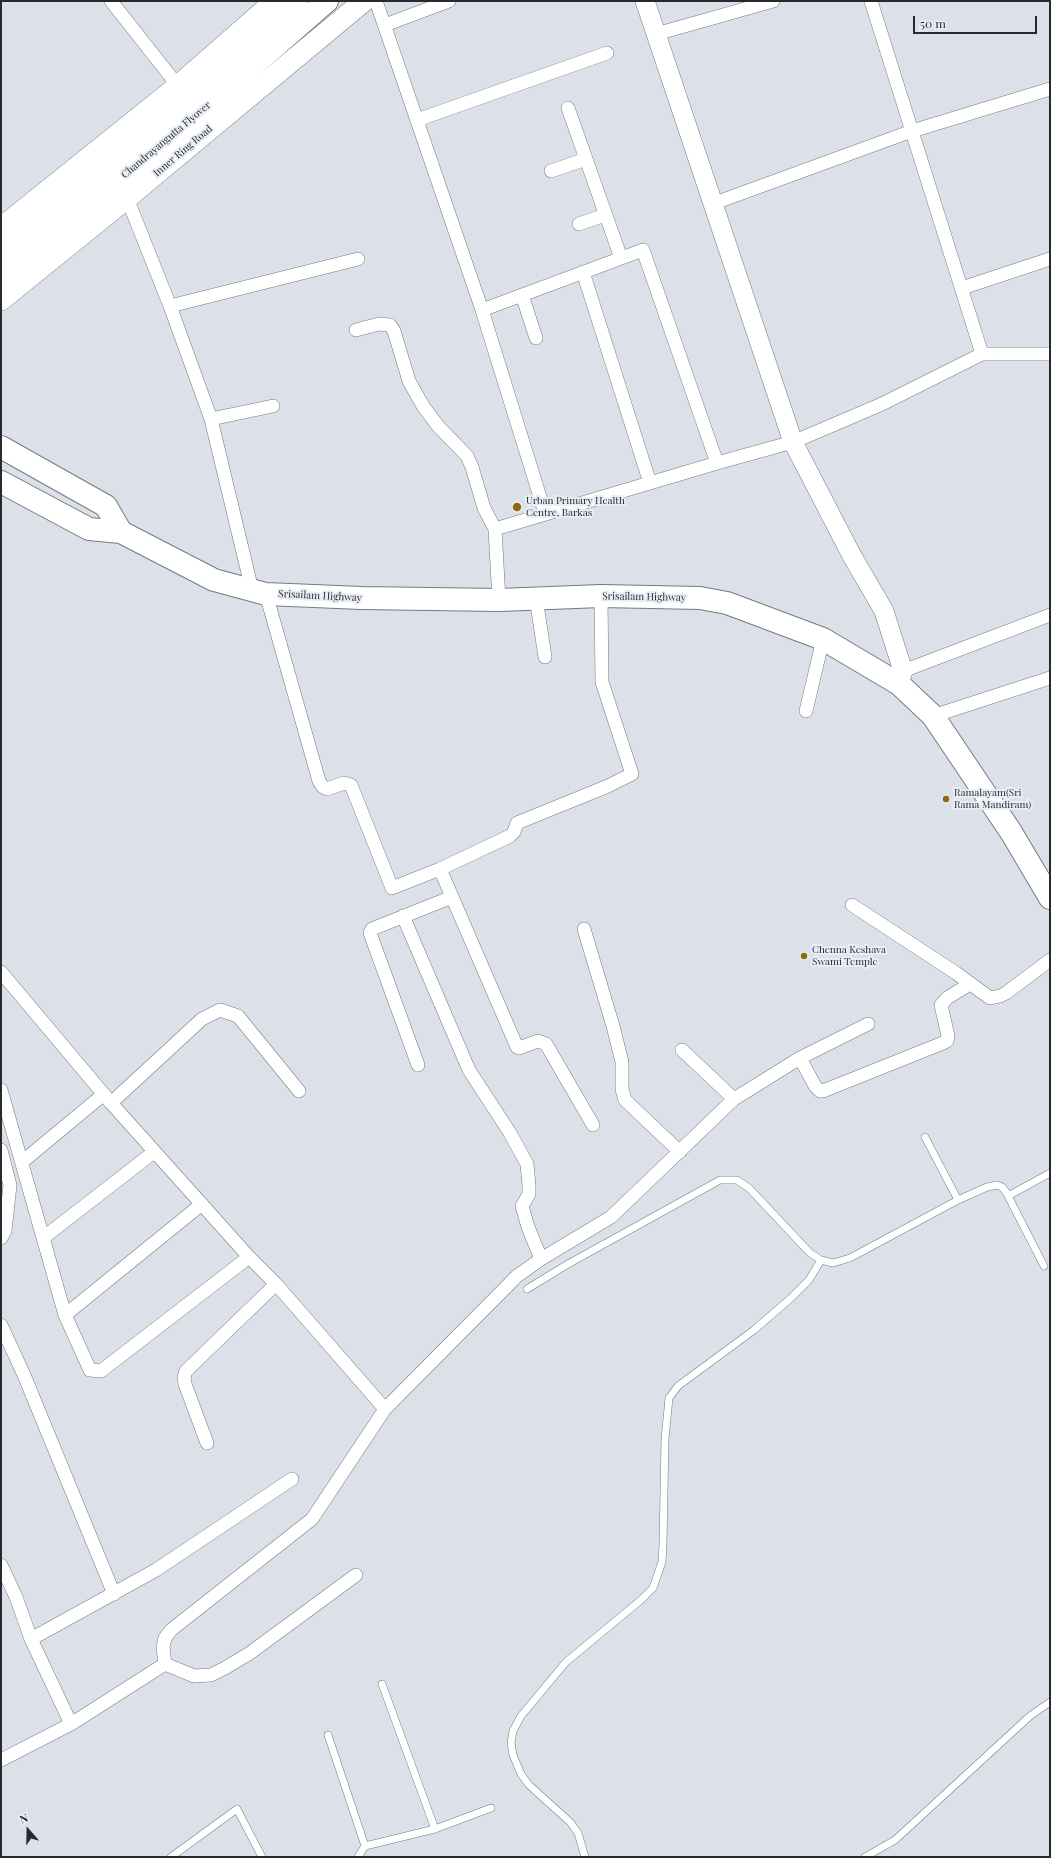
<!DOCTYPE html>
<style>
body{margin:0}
#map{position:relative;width:1051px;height:1858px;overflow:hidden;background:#dce1e9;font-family:"Playfair Display",serif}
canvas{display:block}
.frame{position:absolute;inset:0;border:2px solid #28292c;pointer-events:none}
.north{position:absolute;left:8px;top:1810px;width:40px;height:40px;-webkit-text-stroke:3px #e9eef6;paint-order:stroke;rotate:340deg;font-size:11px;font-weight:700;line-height:16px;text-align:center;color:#28292c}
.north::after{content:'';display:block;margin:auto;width:14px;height:18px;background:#28292c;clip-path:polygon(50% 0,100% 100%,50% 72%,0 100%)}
.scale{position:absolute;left:913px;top:16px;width:124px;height:18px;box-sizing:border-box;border:2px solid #28292c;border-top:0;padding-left:5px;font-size:12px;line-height:14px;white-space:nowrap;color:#28292c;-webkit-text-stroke:3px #e9eef6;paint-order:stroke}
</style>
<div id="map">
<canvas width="1051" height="1858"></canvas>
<div class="frame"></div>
<div class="north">N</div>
<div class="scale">50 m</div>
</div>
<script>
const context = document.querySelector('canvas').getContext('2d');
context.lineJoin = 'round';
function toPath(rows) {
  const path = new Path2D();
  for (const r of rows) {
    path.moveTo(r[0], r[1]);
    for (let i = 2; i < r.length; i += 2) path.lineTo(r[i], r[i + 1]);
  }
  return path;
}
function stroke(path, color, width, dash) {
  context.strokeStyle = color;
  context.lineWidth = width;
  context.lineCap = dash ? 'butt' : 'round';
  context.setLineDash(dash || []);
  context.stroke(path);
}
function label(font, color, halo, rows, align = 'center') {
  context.font = font + ' "Playfair Display",serif';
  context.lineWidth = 4;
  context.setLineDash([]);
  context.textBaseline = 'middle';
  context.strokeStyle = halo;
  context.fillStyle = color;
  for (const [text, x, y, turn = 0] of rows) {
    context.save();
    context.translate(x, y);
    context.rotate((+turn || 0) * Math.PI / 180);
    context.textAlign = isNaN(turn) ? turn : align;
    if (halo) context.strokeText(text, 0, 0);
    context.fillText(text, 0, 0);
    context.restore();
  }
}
const service = toPath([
 [925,1137,958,1200],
 [1008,1196,1050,1173],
 [527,1289,568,1264,720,1180,737,1180,749,1188,810,1253,821,1260,833,1263,850,1258,958,1200,987,1187,997,1185,1002,1187,1006,1192,1044,1266],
 [328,1735,365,1846,358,1857],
 [435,1829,491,1808],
 [365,1846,435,1829,382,1684],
 [171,1857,237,1809,262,1857],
 [585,1857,578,1833,570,1822,529,1785,521,1774,513,1755,511,1743,513,1731,521,1716,566,1662,641,1600,653,1588,662,1562,663,1544,665,1439,669,1398,678,1386,754,1330,791,1298,809,1280,821,1260],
 [865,1857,895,1840,1030,1716,1050,1702]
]);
const minor = toPath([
 [111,1,178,86],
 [376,1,482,310,545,513],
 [871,1,982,354],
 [385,25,449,1],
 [656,34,773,1],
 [568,108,621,258],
 [417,120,607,53],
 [551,171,586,159],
 [127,198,170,306,211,419,252,590],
 [712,204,912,131,1050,89],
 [579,224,605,215],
 [583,272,650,483],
 [962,288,1050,259],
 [522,295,536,338],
 [170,306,358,259],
 [482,310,643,250,717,463],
 [356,330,379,324,390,325,394,331,409,381,423,406,438,426,467,456,472,467,484,508,495,529],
 [211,419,273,406],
 [266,594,319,781,323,787,327,789,344,783,351,785,392,888,440,869,510,836,514,832,517,823,608,786,632,774,602,682,601,596],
 [536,598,545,657],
 [499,600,495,529,717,463,793,442,882,404,982,354,1050,354],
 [903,671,1050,615],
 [806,711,823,639],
 [933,716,1050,678],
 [440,869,517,1047,519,1048,538,1041,546,1044,593,1125],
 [852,905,956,973,990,998,1000,996,1006,993,1050,960],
 [403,916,469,1070,510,1133,527,1164,529,1185,529,1194,522,1206,528,1227,541,1259],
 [584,929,613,1026,622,1062,622,1089,625,1100,680,1152],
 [1,972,111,1103,249,1257,276,1284,385,1409],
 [682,1050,734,1099],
 [800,1058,815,1086,820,1091,823,1091,943,1043,947,1041,948,1036,941,1005,947,998,970,984],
 [418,1065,370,933,372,929,452,897],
 [1,1090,65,1315,90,1370,101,1371,249,1257],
 [111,1103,202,1019,220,1010,238,1016,299,1091],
 [1,1150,10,1185,5,1231,1,1238],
 [22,1162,104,1094],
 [43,1238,154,1152],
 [65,1315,202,1204],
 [1,1325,24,1375,114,1594],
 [207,1443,185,1384,184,1377,186,1371,276,1284],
 [1,1565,16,1597,31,1639,71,1724],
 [31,1639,156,1570,292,1479],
 [165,1664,163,1647,165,1638,171,1630,312,1519,385,1409,517,1276,541,1259,611,1217,734,1099,800,1058,868,1024],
 [165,1664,194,1676,211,1675,225,1668,250,1653,356,1575],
 [1,1760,71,1724,165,1664]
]);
const secondary = toPath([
 [645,1,793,442,852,556,884,611,903,671,899,684]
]);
const primary = toPath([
 [1,228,178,86,275,1],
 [1,300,127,198,364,1]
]);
const trunk = toPath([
 [1,252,193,94,297,1],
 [1,276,207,106,327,1],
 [1,447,106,506,121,532],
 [1,482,89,529,121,532,214,580,266,594,361,598,499,600,601,596,700,598,727,603,823,639,899,684,933,716,1011,832,1050,898]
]);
stroke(service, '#757a81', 8);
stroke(minor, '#757a81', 14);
stroke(secondary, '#757a81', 20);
stroke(primary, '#757a81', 22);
stroke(trunk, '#757a81', 24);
stroke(service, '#fff', 7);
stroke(minor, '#fff', 13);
stroke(secondary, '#fff', 19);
stroke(primary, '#fff', 21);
stroke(trunk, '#fff', 22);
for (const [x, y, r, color] of [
 [517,507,5,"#91680f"],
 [946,799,4,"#91680f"],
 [804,956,4,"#91680f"]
]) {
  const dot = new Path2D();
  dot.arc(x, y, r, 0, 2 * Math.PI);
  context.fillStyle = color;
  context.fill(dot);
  stroke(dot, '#e9eef6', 1.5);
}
label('10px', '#28292c', '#e9eef6', [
 ["Chandrayangutta Flyover",166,140,-40],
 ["Inner Ring Road",183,151,-40],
 ["Srisailam Highway",320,596,3],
 ["Srisailam Highway",644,597,1]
]);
label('10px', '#28292c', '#e9eef6', [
 ["Urban Primary Health",526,501],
 ["Centre, Barkas",526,513],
 ["Ramalayam(Sri",954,793],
 ["Rama Mandiram)",954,805],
 ["Chenna Keshava",812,950],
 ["Swami Temple",812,962]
], 'left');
</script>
